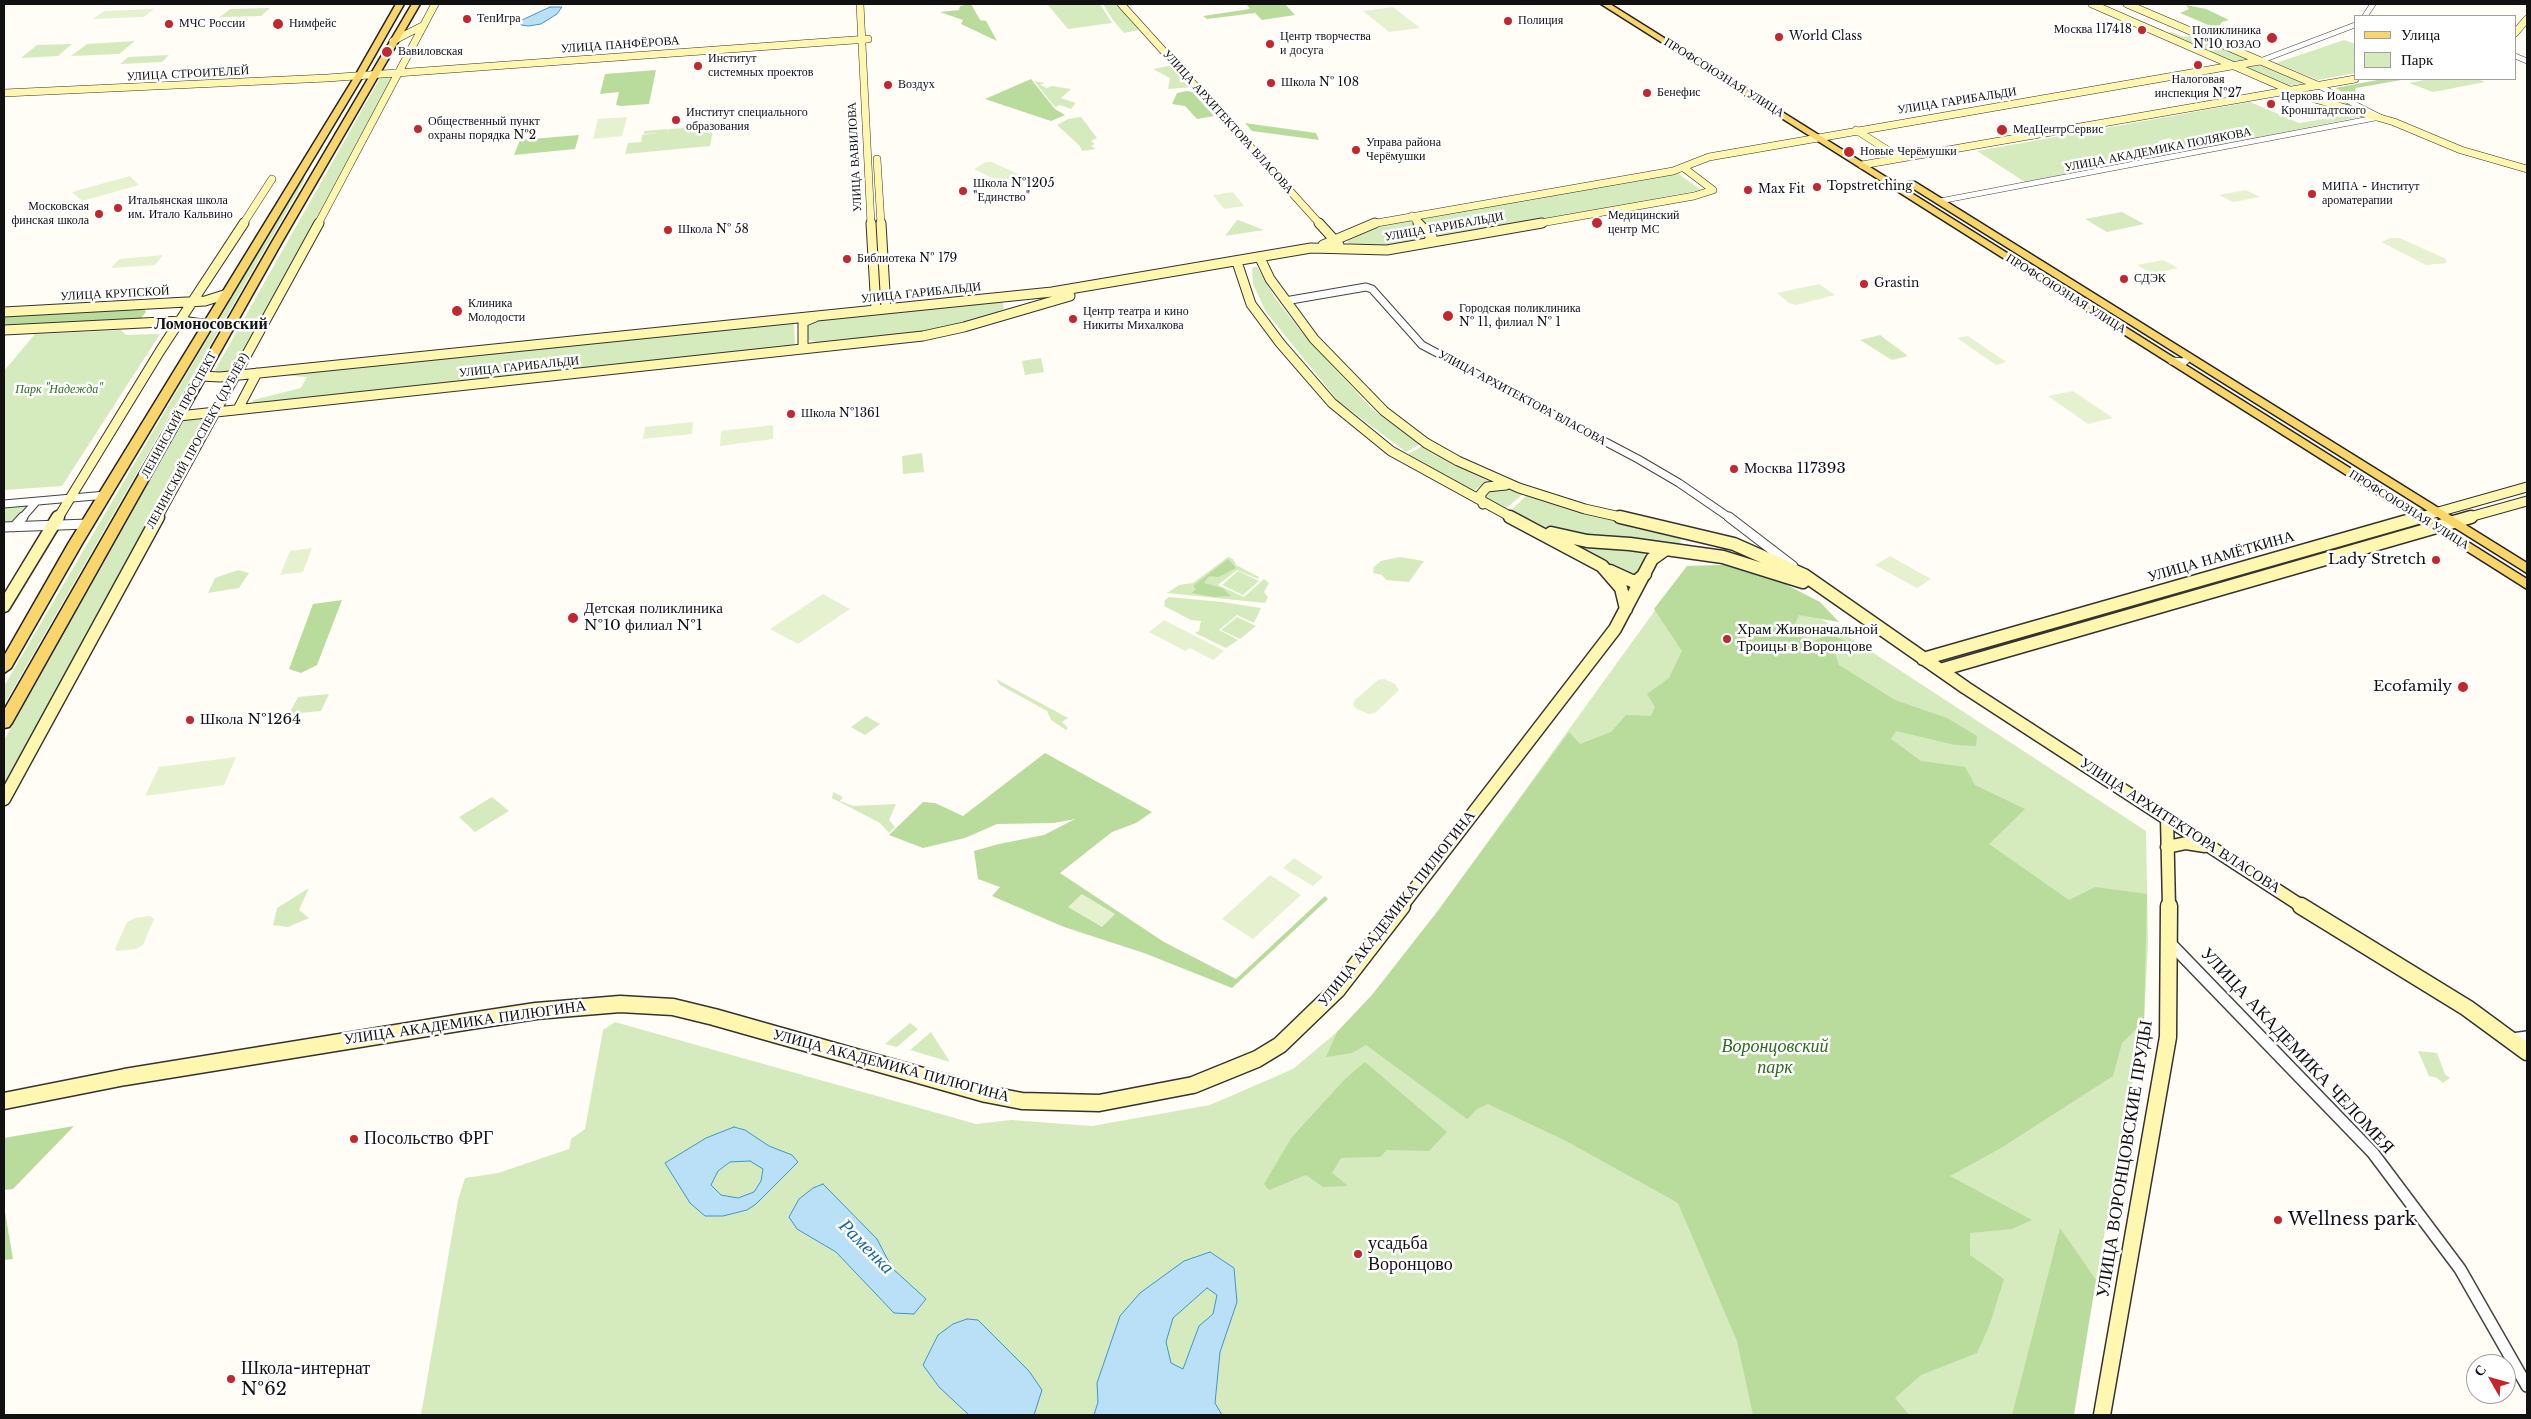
<!DOCTYPE html>
<meta charset="utf-8">
<style>
body{margin:0}
#map{position:relative;width:2531px;height:1419px;overflow:hidden;background:#fffdf5;font-family:"Libre Baskerville",serif}
canvas{display:block}
.frame{position:absolute;inset:0;border:5px solid #111;pointer-events:none}
.legend{position:absolute;left:2354px;top:15px;width:162px;height:65px;box-sizing:border-box;background:#fff;border:1px solid #a0a0a0;margin:0;padding:6px 9px;list-style:none;font-size:15px;color:#111}
.legend li{display:flex;align-items:center;gap:10px;height:25px}
.legend b{width:25px;border:1px solid #a0a0a0}
.north{position:absolute;left:2466px;top:1354px;width:50px;height:50px;box-sizing:border-box;background:#fff;border:1px solid #a0a0a0;border-radius:50%;rotate:308deg;font-size:14px;font-weight:700;line-height:20px;text-align:center;color:#111}
.north::after{content:'';display:block;margin:auto;width:18px;height:22px;background:#c4262e;clip-path:polygon(50% 0,100% 100%,50% 72%,0 100%)}
</style>
<div id="map">
<canvas width="2531" height="1419"></canvas>
<div class="frame"></div>
<ul class="legend">
<li><b style="height:6px;background:#f9d66b"></b>Улица</li>
<li><b style="height:14px;background:#d5ebbd"></b>Парк</li>
</ul>
<div class="north">С</div>
</div>
<script>
const context = document.querySelector('canvas').getContext('2d');
context.lineJoin = 'round';
function fillPath(path, color) {
  context.fillStyle = color;
  context.fill(path, 'evenodd');
}
function toPath(rows) {
  const path = new Path2D();
  for (const r of rows) {
    path.moveTo(r[0], r[1]);
    for (let i = 2; i < r.length; i += 2) path.lineTo(r[i], r[i + 1]);
  }
  return path;
}
function stroke(path, color, width, dash) {
  context.strokeStyle = color;
  context.lineWidth = width;
  context.lineCap = dash ? 'butt' : 'round';
  context.setLineDash(dash || []);
  context.stroke(path);
}
function label(font, color, halo, rows, align = 'center') {
  context.font = font + ' "Libre Baskerville",serif';
  context.lineWidth = 5;
  context.setLineDash([]);
  context.textBaseline = 'middle';
  context.strokeStyle = halo;
  context.fillStyle = color;
  for (const [text, x, y, turn = 0] of rows) {
    context.save();
    context.translate(x, y);
    context.rotate((+turn || 0) * Math.PI / 180);
    context.textAlign = isNaN(turn) ? turn : align;
    if (halo) context.strokeText(text, 0, 0);
    context.fillText(text, 0, 0);
    context.restore();
  }
}
fillPath(toPath([
 [1047,4,1100,4,1112,23,1068,29],
 [1103,4,1116,4,1139,30,1124,33,1113,20],
 [270,8,261,16,220,17,230,9],
 [2172,32,2184,37,2196,35,2250,58,2232,63,2167,33],
 [2344,40,2355,44,2355,73,2318,80,2276,63],
 [135,41,119,54,71,56,87,44],
 [72,44,58,56,21,58,37,45],
 [169,55,162,62,120,64,128,57],
 [2253,64,2261,64,2306,83,2288,86,2245,67],
 [1173,65,1193,87,1168,89,1170,78,1153,69],
 [396,76,234,370,216,373,215,370,380,78],
 [2429,79,2478,79,2485,82,2433,92,2409,83],
 [1034,81,1045,83,1040,85,1047,88,1052,86,1071,89,1061,98,1076,103,1071,109,1060,105,1055,107],
 [2250,102,2299,123,2355,114,2360,117,2193,150,2170,138,2158,141,2179,152,2025,182,1977,151],
 [1081,117,1097,138,1091,141,1095,144,1091,146,1096,149,1082,151,1080,146,1057,125,1068,119],
 [714,126,710,146,625,154,628,143,641,142,642,135,658,133,644,134,644,131,668,129,667,133,669,129],
 [1676,172,1701,190,1440,238,1420,218],
 [304,174,304,181,4,705,4,686],
 [2122,212,2144,224,2107,232,2085,219],
 [1237,220,1238,220,1264,230,1225,236],
 [1410,220,1428,238,1391,247,1348,243,1348,239,1360,229],
 [1254,267,1257,267,1275,298,1304,335,1373,410,1420,444,1406,452,1338,401,1266,312,1253,284,1252,269],
 [999,301,1003,303,1004,309,993,315,928,332,825,344,808,340,806,325,819,318],
 [794,323,795,345,252,405,253,400,301,388,307,377,278,375],
 [121,330,126,335,160,334,62,486,4,490,4,371,35,334],
 [1880,335,1908,356,1892,360,1860,340],
 [1041,358,1044,372,1025,375,1022,361],
 [207,417,159,505,4,789,4,740,183,422,188,419],
 [1423,446,1452,463,1488,481,1473,491,1408,454],
 [922,453,924,472,903,474,902,456],
 [1505,488,1523,494,1505,509,1486,498,1486,492],
 [1527,495,1605,519,1682,536,1680,545,1564,534,1543,527,1510,511],
 [24,504,26,509,14,521,4,526,4,505],
 [1582,545,1638,551,1644,553,1646,558,1636,578,1582,548],
 [1228,557,1233,559,1236,565,1259,577,1258,579,1237,570,1218,585,1244,597,1264,579,1269,583,1264,592,1268,597,1265,603,1167,593,1179,585,1193,583],
 [1400,557,1424,561,1409,582,1386,580,1382,575,1373,573,1374,567,1381,561],
 [1724,565,1780,592,2146,831,2148,942,2144,1021,2071,1415,421,1415,458,1200,465,1178,498,1173,569,1149,571,1139,585,1129,603,1030,615,1022,976,1124,1011,1120,1092,1126,1210,1105,1293,1069,1337,1032,1372,995,1437,912,1687,566],
 [2253,568,2262,574,2075,626,2071,622],
 [238,570,249,573,239,588,208,593,215,578],
 [1238,571,1259,581,1243,595,1222,585],
 [1169,597,1222,602,1261,608,1254,623,1237,615,1219,630,1238,640,1226,648,1195,633,1199,631,1201,621,1191,620,1164,606,1165,600],
 [1237,617,1256,626,1240,639,1221,630],
 [2057,626,2061,629,1949,662,1946,658],
 [996,679,1068,718,1062,722,1068,728,1066,730,1051,720,1047,711,1000,685],
 [329,694,321,711,289,714,298,697],
 [866,716,880,724,865,735,851,727],
 [833,792,843,797,840,801,853,806,896,804,889,820,895,827,889,833,880,823,832,798],
 [492,797,509,811,475,832,459,817],
 [309,888,299,910,309,918,288,927,273,925,277,908],
 [910,1023,918,1029,897,1047,885,1044],
 [931,1032,950,1062,910,1050],
 [2418,1051,2437,1053,2445,1074,2450,1078,2443,1083,2437,1078,2429,1076]
]), '#d5ebbd');
fillPath(toPath([
 [971,4,980,20,986,21,997,41,961,24,963,20,940,12,959,10,960,6],
 [1254,4,1285,4,1295,15,1262,20,1255,13,1207,19,1203,16,1250,9,1247,5],
 [2186,5,2206,9,2229,20,2222,22,2219,27,2213,27,2180,13,2189,9],
 [656,70,649,104,621,106,616,105,619,92,600,94,605,74],
 [1031,79,1055,109,1065,115,1051,121,985,99],
 [2383,79,2407,79,2356,88,2355,90,2359,94,2350,96,2335,88],
 [1187,91,1192,92,1214,116,1197,119,1185,106,1172,104,1177,93],
 [1245,123,1316,133,1319,140,1252,131],
 [579,135,575,149,514,155,520,140],
 [143,307,146,312,141,318,127,323,4,328,4,315],
 [1228,559,1236,568,1219,577,1209,576,1204,583,1222,588,1231,596,1214,597,1192,593,1196,589,1193,586],
 [1724,565,1785,584,1820,602,1839,622,1799,615,1792,630,1810,643,1829,634,1853,644,1835,653,1839,665,1895,700,1947,718,1977,736,1976,746,1955,745,1896,731,1891,739,1921,761,1965,767,1975,785,2025,809,1989,844,2069,900,2095,887,2147,894,2144,1021,2122,1043,2113,1076,2001,1148,1950,1176,2032,1220,2012,1229,1970,1233,1970,1255,2004,1279,1990,1324,1977,1353,1921,1375,1895,1398,1909,1415,1753,1415,1737,1341,1678,1203,1566,1141,1488,1104,1477,1109,1467,1119,1366,1045,1352,1053,1326,1057,1337,1032,1372,995,1437,912,1569,732,1580,744,1611,732,1626,715,1651,716,1655,707,1647,694,1669,678,1682,651,1654,609,1687,566],
 [342,600,317,665,301,673,289,669,313,604],
 [1045,753,1152,812,1136,823,1112,832,1060,873,1164,942,1236,979,1325,896,1328,899,1232,988,1144,953,1064,927,992,896,1000,887,978,879,974,851,999,844,1044,835,1075,819,1054,823,997,824,965,838,923,848,889,835,923,802,935,803,963,816],
 [1365,1062,1447,1132,1429,1151,1387,1150,1380,1157,1341,1158,1332,1173,1348,1186,1323,1187,1306,1175,1269,1190,1264,1184,1292,1137,1345,1079],
 [74,1126,13,1189,4,1190,4,1138],
 [4,1206,13,1259,4,1260],
 [2060,1228,2096,1280,2074,1415,2012,1415]
]), '#b9dc9c');
fillPath(toPath([
 [1393,7,1420,28,1389,32,1363,11],
 [154,9,144,17,93,19,104,11],
 [627,117,622,136,593,139,598,119],
 [986,162,992,162,1018,174,1019,177,1000,182,974,169],
 [130,176,139,185,82,201,72,192],
 [2246,190,2260,197,2233,202,2219,195],
 [1233,192,1244,206,1224,209,1213,195],
 [2391,238,2400,238,2446,259,2446,263,2426,265,2381,242],
 [163,255,155,265,111,268,119,259],
 [2163,260,2178,268,2152,274,2137,265],
 [1819,284,1835,295,1796,305,1789,303,1777,293],
 [1968,336,2006,362,1996,365,1957,338],
 [2073,391,2113,418,2088,424,2048,396],
 [693,422,692,434,643,439,645,427],
 [773,425,773,439,720,446,721,431],
 [312,548,303,572,280,575,290,551],
 [1890,556,1931,579,1917,588,1875,565],
 [823,594,850,609,798,644,770,629],
 [1164,620,1201,639,1224,651,1213,660,1190,648,1185,651,1149,632],
 [1378,680,1384,679,1395,684,1399,690,1375,713,1368,714,1357,709,1353,705,1355,700],
 [236,757,224,785,145,796,159,767],
 [1294,858,1323,877,1313,886,1283,868],
 [1270,875,1301,895,1253,939,1222,919],
 [1082,894,1115,914,1102,927,1068,907],
 [150,916,154,919,143,945,136,949,117,951,115,949,127,922,135,918]
]), '#e6f2cf');
const water = toPath([
 [550,7,562,7,557,14,541,24,529,26,521,25,520,21,522,20,550,7],
 [734,1127,745,1130,769,1146,792,1155,798,1162,756,1204,747,1210,723,1216,705,1216,690,1203,665,1163,706,1138,734,1127],
 [750,1161,763,1169,761,1181,754,1192,738,1198,721,1195,711,1185,718,1171,730,1162,750,1161],
 [823,1184,877,1239,892,1268,926,1299,914,1314,894,1313,836,1252,797,1229,789,1217,799,1199,813,1188,823,1184],
 [1210,1252,1234,1268,1237,1302,1220,1352,1215,1403,1222,1415,1094,1415,1098,1402,1097,1383,1120,1316,1140,1293,1184,1261,1210,1252],
 [1207,1288,1217,1295,1213,1314,1199,1326,1183,1369,1171,1363,1166,1342,1173,1318,1207,1288],
 [967,1319,978,1320,1029,1371,1042,1390,1034,1415,969,1415,939,1387,923,1365,938,1335,953,1324,967,1319]
]);
fillPath(water, '#b9e0f7');
stroke(water, '#3f96cf', 1);
const streetFar3 = toPath([
 [2365,16,2373,4],
 [2515,56,2527,61],
 [2260,61,2355,25],
 [1940,201,2380,117,2317,85]
]);
const streetFar2 = toPath([
 [1285,301,1366,287,1372,289,1422,345,1638,459,1679,483,1730,518],
 [2172,361,2184,362,2189,357],
 [4,504,106,495],
 [22,518,36,502]
]);
const streetFar1 = toPath([
 [1729,517,1793,566],
 [4,527,88,524],
 [14,527,23,517]
]);
const street = toPath([
 [2170,943,2373,1153,2460,1269,2527,1386],
 [2512,1039,2527,1037]
]);
const secondaryFar3 = toPath([
 [860,4,871,224],
 [1121,4,1320,224],
 [2092,4,2301,95,2394,122,2461,150,2527,169],
 [2127,4,2317,85],
 [2515,33,2527,19],
 [393,41,424,25],
 [4,93,327,78,868,39],
 [1856,130,1900,158],
 [877,159,881,224],
 [1862,165,2355,79],
 [1412,216,1420,224],
 [243,224,272,179],
 [318,224,435,4],
 [1371,224,1673,171,1709,157,2260,61],
 [1535,224,1694,196,1713,190,1684,168]
]);
const secondaryFar2 = toPath([
 [871,223,876,310],
 [881,223,886,309],
 [1319,223,1339,245],
 [1418,223,1432,237,1427,243],
 [1323,245,1375,223],
 [1260,258,1270,279,1314,339,1384,411,1426,443,1458,461,1519,488,1585,509,1625,518],
 [1237,262,1251,304,1280,343,1332,403,1391,451,1513,518],
 [4,312,205,301,227,294],
 [4,330,182,321,209,325],
 [803,349,803,322,815,317],
 [201,376,220,377,1052,292,1311,248,1387,250,1542,223],
 [238,409,257,373],
 [179,416,923,336,964,327,1070,296],
 [1483,504,1480,495,1487,487,1506,485],
 [58,518,160,351,244,223],
 [157,518,319,223],
 [2417,518,2527,487],
 [2466,518,2527,501]
]);
const secondaryFar1 = toPath([
 [1510,517,1602,566,1621,588,1626,609],
 [1620,517,1734,544,1804,575,1966,688,2303,907],
 [1551,533,1587,541,1630,544,1723,557,1803,582],
 [1610,571,1632,581,1637,581,1645,574],
 [4,606,58,517],
 [1923,659,2421,517],
 [1940,670,2471,517],
 [4,799,158,517],
 [2167,818,2169,907],
 [2167,847,2186,843,2205,846],
 [1401,907,1615,629,1652,559,1666,549]
]);
const secondary = toPath([
 [2301,906,2467,1008,2527,1052],
 [4,1101,125,1077,464,1022,536,1011,620,1004,673,1007,714,1017,986,1094,1022,1101,1099,1103,1193,1085,1257,1059,1280,1045,1337,990,1402,906],
 [2102,1415,2168,1037,2169,906]
]);
const primary = toPath([
 [396,4,404,4,363,76,82,544,11,668,4,673,4,656,68,544,355,76,396,4],
 [412,4,420,4,282,242,12,723,9,727,4,728,4,710,272,242,412,4],
 [1601,4,1610,4,2527,579,2527,589,1601,4],
 [1909,182,1915,182,2527,563,2527,573,1909,186,1909,182]
]);
stroke(streetFar3, '#444', 6);
stroke(streetFar2, '#444', 9);
stroke(streetFar1, '#444', 11);
stroke(street, '#444', 14);
stroke(secondaryFar3, '#333', 8);
stroke(secondaryFar2, '#333', 11);
stroke(secondaryFar1, '#333', 15);
stroke(secondary, '#333', 19);
stroke(primary, '#222', 3);
stroke(streetFar3, '#fff', 5);
stroke(streetFar2, '#fff', 7);
stroke(streetFar1, '#fff', 9);
stroke(street, '#fff', 11);
stroke(secondaryFar3, '#fff6b0', 7);
stroke(secondaryFar2, '#fff6b0', 9);
stroke(secondaryFar1, '#fff6b0', 12);
stroke(secondary, '#fff6b0', 16);
fillPath(primary, '#f9d66b');
for (const [x, y, r, color] of [
 [467,19,5,"#c4262e"],
 [1508,21,5,"#c4262e"],
 [169,24,5,"#c4262e"],
 [278,24,6,"#c4262e"],
 [2142,30,5,"#c4262e"],
 [1779,37,5,"#c4262e"],
 [2272,38,6,"#c4262e"],
 [1270,44,5,"#c4262e"],
 [387,52,6,"#c4262e"],
 [2198,65,5,"#c4262e"],
 [698,66,5,"#c4262e"],
 [1271,83,5,"#c4262e"],
 [888,85,5,"#c4262e"],
 [1647,93,5,"#c4262e"],
 [2271,104,5,"#c4262e"],
 [676,120,5,"#c4262e"],
 [418,129,5,"#c4262e"],
 [2002,130,6,"#c4262e"],
 [1356,150,5,"#c4262e"],
 [1849,152,6,"#c4262e"],
 [1817,187,5,"#c4262e"],
 [1748,190,5,"#c4262e"],
 [963,191,5,"#c4262e"],
 [2312,194,5,"#c4262e"],
 [118,208,5,"#c4262e"],
 [99,214,5,"#c4262e"],
 [1597,223,6,"#c4262e"],
 [668,230,5,"#c4262e"],
 [847,259,5,"#c4262e"],
 [2124,279,5,"#c4262e"],
 [1864,284,5,"#c4262e"],
 [457,311,6,"#c4262e"],
 [1448,316,6,"#c4262e"],
 [1073,319,5,"#c4262e"],
 [791,414,5,"#c4262e"],
 [1734,469,5,"#c4262e"],
 [2436,560,5,"#c4262e"],
 [573,618,6,"#c4262e"],
 [1727,639,5,"#c4262e"],
 [2463,687,6,"#c4262e"],
 [190,720,5,"#c4262e"],
 [354,1139,5,"#c4262e"],
 [2278,1220,5,"#c4262e"],
 [1358,1254,5,"#c4262e"],
 [231,1379,5,"#c4262e"]
]) {
  const dot = new Path2D();
  dot.arc(x, y, r, 0, 2 * Math.PI);
  context.fillStyle = color;
  context.fill(dot);
  stroke(dot, '#fff', 2);
}
label('12px', '#111', '#fff', [
 ["ТепИгра",477,19],
 ["Полиция",1518,21],
 ["МЧС России",179,24],
 ["Нимфейс",289,24],
 ["Москва 117418",2132,30,"right"],
 ["Поликлиника",2261,31,"right"],
 ["№10 ЮЗАО",2261,45,"right"],
 ["Центр творчества",1280,37],
 ["и досуга",1280,51],
 ["World Class",1789,37],
 ["Вавиловская",398,52],
 ["Институт",708,59],
 ["системных проектов",708,73],
 ["Налоговая",2198,80,"center"],
 ["инспекция №27",2198,94,"center"],
 ["Школа № 108",1281,83],
 ["Воздух",898,85],
 ["Бенефис",1657,93],
 ["Церковь Иоанна",2281,97],
 ["Кронштадтского",2281,111],
 ["Институт специального",686,113],
 ["образования",686,127],
 ["Общественный пункт",428,122],
 ["охраны порядка №2",428,136],
 ["МедЦентрСервис",2013,130],
 ["Управа района",1366,143],
 ["Черёмушки",1366,157],
 ["Новые Черёмушки",1860,152],
 ["Школа №1205",973,184],
 ["\"Единство\"",973,198],
 ["Topstretching",1827,187],
 ["МИПА - Институт",2322,187],
 ["ароматерапии",2322,201],
 ["Max Fit",1758,190],
 ["Итальянская школа",128,201],
 ["им. Итало Кальвино",128,215],
 ["Московская",89,207,"right"],
 ["финская школа",89,221,"right"],
 ["Медицинский",1608,216],
 ["центр МС",1608,230],
 ["Школа № 58",678,230],
 ["Библиотека № 179",857,259],
 ["СДЭК",2134,279],
 ["Grastin",1874,284],
 ["Клиника",468,304],
 ["Молодости",468,318],
 ["Городская поликлиника",1459,309],
 ["№ 11, филиал № 1",1459,323],
 ["Центр театра и кино",1083,312],
 ["Никиты Михалкова",1083,326],
 ["Школа №1361",801,414]
], 'left');
label('12px', '#111', '#fff', [
 ["УЛИЦА ПАНФЁРОВА",620,45,-4],
 ["УЛИЦА СТРОИТЕЛЕЙ",188,74,-3],
 ["ПРОФСОЮЗНАЯ УЛИЦА",1724,78,32],
 ["УЛИЦА ГАРИБАЛЬДИ",1957,101,-9],
 ["УЛИЦА АРХИТЕКТОРА ВЛАСОВА",1228,122,48],
 ["УЛИЦА АКАДЕМИКА ПОЛЯКОВА",2158,150,-11],
 ["УЛИЦА ВАВИЛОВА",855,157,-93],
 ["УЛИЦА ГАРИБАЛЬДИ",1444,227,-10],
 ["УЛИЦА ГАРИБАЛЬДИ",921,293,-6],
 ["УЛИЦА КРУПСКОЙ",115,294,-3],
 ["ПРОФСОЮЗНАЯ УЛИЦА",2066,294,32],
 ["УЛИЦА ГАРИБАЛЬДИ",519,367,-6],
 ["УЛИЦА АРХИТЕКТОРА ВЛАСОВА",1522,398,28],
 ["ЛЕНИНСКИЙ ПРОСПЕКТ",179,415,-61],
 ["ЛЕНИНСКИЙ ПРОСПЕКТ (ДУБЛЁР)",198,441,-61],
 ["ПРОФСОЮЗНАЯ УЛИЦА",2409,510,32]
]);
label('italic 12px', '#2f6b1f', '#fff', [
 ["Парк \"Надежда\"",59,390]
]);
label('15px', '#111', '#fff', [
 ["Москва 117393",1744,469],
 ["Lady Stretch",2426,560,"right"],
 ["Детская поликлиника",584,609],
 ["№10 филиал №1",584,626],
 ["Храм Живоначальной",1737,630],
 ["Троицы в Воронцове",1737,647],
 ["Ecofamily",2452,687,"right"],
 ["Школа №1264",200,720]
], 'left');
label('15px', '#111', '#fff', [
 ["УЛИЦА НАМЁТКИНА",2221,557,-16],
 ["УЛИЦА АРХИТЕКТОРА ВЛАСОВА",2180,826,33],
 ["УЛИЦА АКАДЕМИКА ПИЛЮГИНА",1397,909,-52],
 ["УЛИЦА АКАДЕМИКА ПИЛЮГИНА",465,1023,-8],
 ["УЛИЦА АКАДЕМИКА ПИЛЮГИНА",891,1066,15]
]);
label('bold 16px', '#111', '#fff', [
 ["Ломоносовский",211,324]
]);
label('italic 18px', '#2f6b1f', '#fff', [
 ["Воронцовский",1775,1047],
 ["парк",1775,1068]
]);
label('18px', '#111', '#fff', [
 ["УЛИЦА АКАДЕМИКА ЧЕЛОМЕЯ",2297,1051,47],
 ["УЛИЦА ВОРОНЦОВСКИЕ ПРУДЫ",2125,1159,-81]
]);
label('18px', '#111', '#fff', [
 ["Посольство ФРГ",364,1139],
 ["Wellness park",2288,1220],
 ["усадьба",1368,1244],
 ["Воронцово",1368,1265],
 ["Школа-интернат",241,1369],
 ["№62",241,1390]
], 'left');
label('italic 19px', '#1768a6', '#fff', [
 ["Раменка",866,1247,45]
]);
</script>
